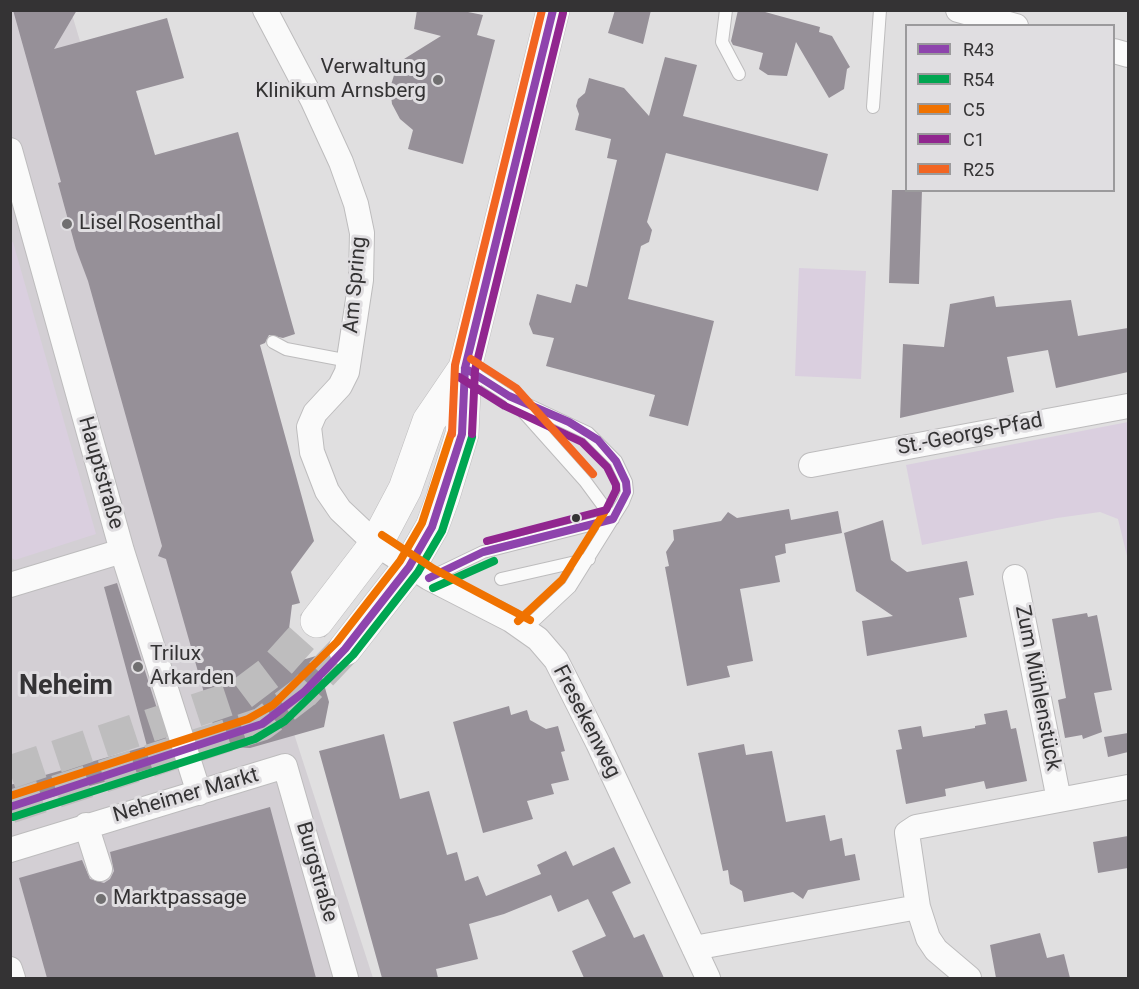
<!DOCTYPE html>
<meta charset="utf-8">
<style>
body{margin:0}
#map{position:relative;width:1139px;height:989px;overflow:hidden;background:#e0dfe0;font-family:Roboto,sans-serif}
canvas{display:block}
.frame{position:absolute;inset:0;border:12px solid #343334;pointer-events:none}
.legend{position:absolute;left:905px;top:24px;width:210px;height:168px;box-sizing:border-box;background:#e0dee1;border:2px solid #9b9a9c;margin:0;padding:8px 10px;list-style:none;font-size:18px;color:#343334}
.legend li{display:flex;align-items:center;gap:12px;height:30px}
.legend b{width:30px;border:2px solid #9b9a9c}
</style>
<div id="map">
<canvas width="1139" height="989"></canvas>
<div class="frame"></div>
<ul class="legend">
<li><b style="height:8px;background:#8e44ad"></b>R43</li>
<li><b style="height:8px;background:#00a651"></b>R54</li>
<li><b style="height:8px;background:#f07200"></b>C5</li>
<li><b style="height:8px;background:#91268f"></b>C1</li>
<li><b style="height:8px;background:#f26522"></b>R25</li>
</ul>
</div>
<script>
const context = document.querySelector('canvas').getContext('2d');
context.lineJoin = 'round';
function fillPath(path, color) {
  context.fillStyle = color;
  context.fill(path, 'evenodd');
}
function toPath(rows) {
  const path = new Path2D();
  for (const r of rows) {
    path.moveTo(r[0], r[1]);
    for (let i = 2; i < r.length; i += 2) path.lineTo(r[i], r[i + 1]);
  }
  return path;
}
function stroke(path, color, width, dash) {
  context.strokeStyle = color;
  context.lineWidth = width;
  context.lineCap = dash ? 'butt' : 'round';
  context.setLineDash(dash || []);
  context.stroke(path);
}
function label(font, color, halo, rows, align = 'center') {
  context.font = font + ' Roboto,sans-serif';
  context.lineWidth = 6;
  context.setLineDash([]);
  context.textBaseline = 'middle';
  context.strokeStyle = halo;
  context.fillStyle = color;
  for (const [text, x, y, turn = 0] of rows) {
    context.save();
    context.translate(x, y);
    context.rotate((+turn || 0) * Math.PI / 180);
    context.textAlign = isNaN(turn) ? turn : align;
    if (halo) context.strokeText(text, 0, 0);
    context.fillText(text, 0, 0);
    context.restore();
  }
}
fillPath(toPath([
 [10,11,71,11,200,443,373,978,11,978]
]), '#d3cfd4');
fillPath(toPath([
 [13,242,96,534,15,560,10,557,10,243],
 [799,268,866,271,861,379,795,376],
 [1128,422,1128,560,1118,519,1100,512,1057,518,922,545,906,465]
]), '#dacfdf');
fillPath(toPath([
 [13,10,77,10,54,49,167,18,184,78,136,91,155,155,238,132,295,334,283,338,269,335,265,343,260,345,314,541,291,572,300,603,292,605,288,637,295,662,316,656,329,702,324,727,250,748,230,747,216,735,166,559,158,556,162,546,156,524,88,281,76,249,58,183,61,182],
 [417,10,458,10,483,15,477,35,495,40,463,164,408,149,413,130,400,119,392,104,390,88,395,72,404,59,441,36,414,29],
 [615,10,651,10,643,44,608,33],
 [738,10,758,10,776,15,820,27,819,32,832,36,850,67,847,69,844,89,829,98,796,42,787,76,768,75,759,69,763,53,733,45,731,41],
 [665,57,697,65,683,116,828,154,818,191,666,153,647,222,652,230,649,242,641,246,628,299,714,321,688,426,649,416,655,395,546,366,554,338,533,334,529,324,537,294,571,303,576,284,587,287,617,160,607,158,611,139,575,130,579,114,576,106,578,99,585,93,589,78,624,88,649,116],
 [892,190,922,190,919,284,889,283],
 [994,296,996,307,1071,300,1078,336,1128,328,1128,372,1056,388,1048,350,1007,357,1014,392,900,418,903,344,944,347,950,304],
 [789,509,791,520,838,511,842,533,785,544,786,553,775,556,780,582,740,589,753,661,727,666,730,677,687,686,665,567,669,566,666,552,674,540,673,530,721,521,728,512,737,518],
 [883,520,891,560,907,572,967,561,974,595,959,598,967,637,867,656,862,621,893,616,856,591,844,533],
 [117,583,174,762,10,809,10,785,147,746,104,587],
 [1087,613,1088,617,1097,615,1112,690,1094,693,1102,732,1083,739,1082,735,1065,738,1058,700,1066,698,1052,619],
 [509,706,511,715,527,710,530,720,546,729,558,726,565,751,561,752,569,780,551,784,554,794,527,801,533,819,483,833,453,722],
 [1007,710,1011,729,1016,728,1027,781,986,789,984,781,945,789,946,796,906,804,896,750,902,749,898,730,921,726,923,737,975,728,975,726,986,724,984,714],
 [1128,733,1128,752,1108,757,1104,737],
 [384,734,400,799,429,791,447,855,457,852,465,881,478,876,486,896,541,874,537,865,566,851,573,866,614,847,631,883,612,892,634,938,644,934,664,978,584,978,572,951,606,936,588,899,558,912,551,895,504,914,469,924,478,959,436,969,438,978,382,978,319,751],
 [744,744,746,755,772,751,786,822,825,815,830,841,842,838,845,856,855,854,860,880,808,890,803,899,793,892,744,902,742,891,730,884,728,870,723,871,698,753],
 [270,807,316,978,47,978,19,878,82,860,90,879,104,883,110,879,114,871,110,852],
 [1128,836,1128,868,1098,873,1093,842],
 [1040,933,1047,958,1064,954,1070,978,996,978,990,945]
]), '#969098');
stroke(toPath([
 [10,772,239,696,272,671,317,621],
 [10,807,262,724,304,692,345,649]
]), '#bebdbe', 33, [33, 16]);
const lane = toPath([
 [726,10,722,42,739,74],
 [873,107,880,10],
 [273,342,286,349,349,361],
 [469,370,509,396,588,433,616,461,626,482,627,492,623,502,570,587,525,629],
 [511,398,585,481,613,519],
 [429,578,483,552,613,519],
 [501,579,589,559]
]);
const street = toPath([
 [265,10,313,101,341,162,356,204,362,233,361,280,347,372,340,386,315,413,309,427,312,452,327,491,340,510,376,544,429,578,511,620,538,639,556,660,598,743,708,978],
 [958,10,1016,26],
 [1114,51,1128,55],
 [10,150,122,551,199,793],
 [811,465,1128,406],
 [1015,577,1059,800],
 [10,585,122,551],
 [86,825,100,869],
 [10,850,285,766,346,978],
 [694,948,918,907],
 [10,969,13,978],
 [969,978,936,950,928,938,918,907,907,833,916,827,1128,787]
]);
const secondary = toPath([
 [317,621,376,544,405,489,429,421,465,368],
 [345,649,409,567,432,527,443,497,462,434,465,368,553,10]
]);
stroke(lane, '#bdbcbd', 14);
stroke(street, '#bdbcbd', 26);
stroke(secondary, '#bdbcbd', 34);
stroke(lane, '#fafafa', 12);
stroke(street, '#fafafa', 24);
stroke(secondary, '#fafafa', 33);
stroke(toPath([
 [429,578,483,552,613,519,627,492,626,482,616,461,598,440,569,422,509,396,465,368],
 [10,807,262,724,304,692,345,649,409,567,432,527,462,434,465,368,553,10]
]), '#8e44ad', 8);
stroke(toPath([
 [433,588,494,561],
 [13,817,255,739,285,721,353,655,418,572,442,531,472,437]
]), '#00a651', 8);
stroke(toPath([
 [382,535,434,569,530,620],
 [518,621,562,580,604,513],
 [10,796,248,719,273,705,337,642,400,561,422,523,452,431]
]), '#f07200', 8);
stroke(toPath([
 [459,377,505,406,582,442,607,467,616,485,616,490,606,510,487,541],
 [472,434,475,370,563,13]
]), '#91268f', 8);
stroke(toPath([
 [471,359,516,388,593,474],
 [452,434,455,365,542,10]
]), '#f26522', 8);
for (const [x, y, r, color] of [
 [438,80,6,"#706f70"],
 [67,224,6,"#706f70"],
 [576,518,5,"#343334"],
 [138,667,6,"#706f70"],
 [101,899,6,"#706f70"]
]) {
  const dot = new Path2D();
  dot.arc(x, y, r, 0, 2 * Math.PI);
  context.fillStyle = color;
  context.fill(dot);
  stroke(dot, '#e0dee1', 2);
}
label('21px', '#343334', '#e0dee1', [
 ["Verwaltung",426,68,"right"],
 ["Klinikum Arnsberg",426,92,"right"],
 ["Lisel Rosenthal",79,224],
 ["Trilux",150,655],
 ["Arkarden",150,679],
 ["Marktpassage",113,899]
], 'left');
label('21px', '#343334', '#e0dee1', [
 ["Am Spring",356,285,-85],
 ["St.-Georgs-Pfad",970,435,-11],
 ["Hauptstraße",100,473,74],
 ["Zum Mühlenstück",1037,688,79],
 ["Fresekenweg",586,722,63],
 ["Neheimer Markt",186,796,-16],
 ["Burgstraße",316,872,74]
]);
label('bold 27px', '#343335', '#e0dee1', [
 ["Neheim",66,687]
]);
</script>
